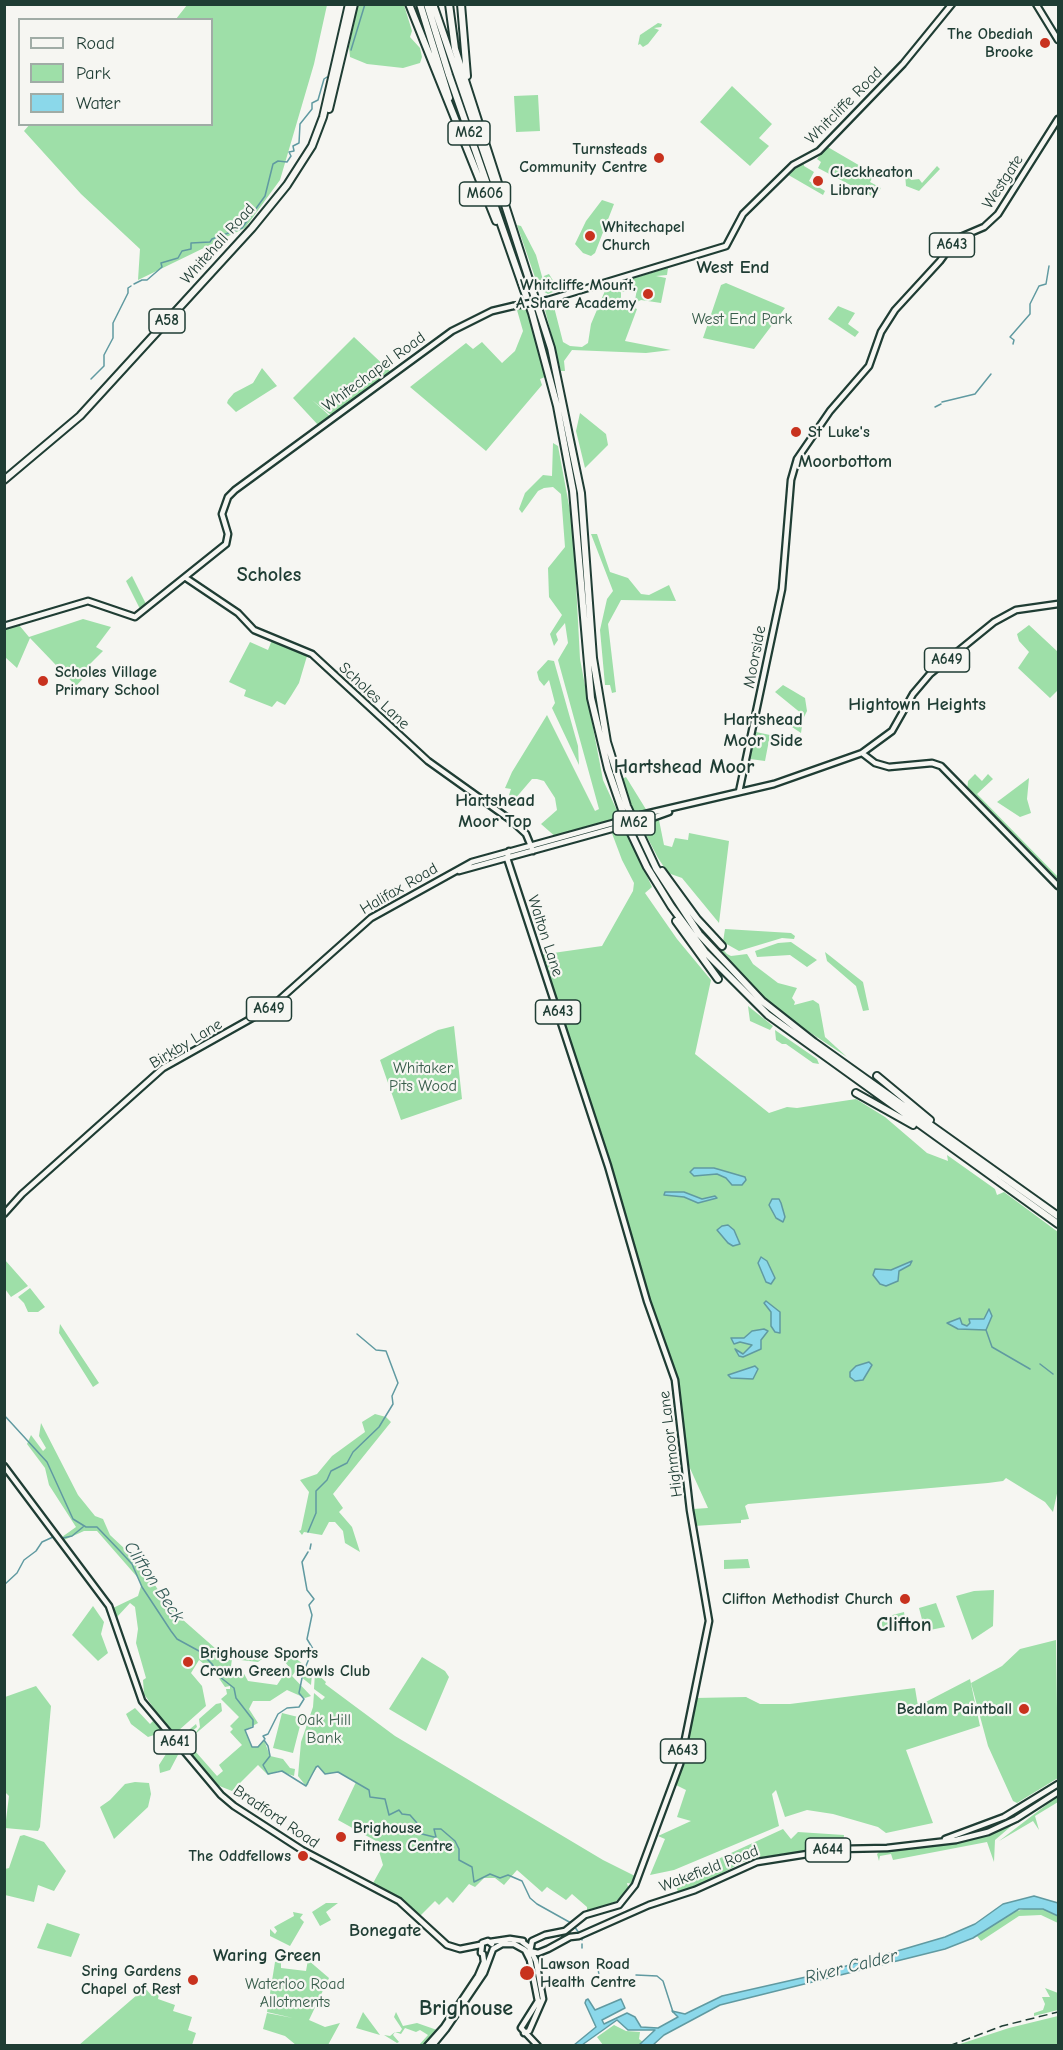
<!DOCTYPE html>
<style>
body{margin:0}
#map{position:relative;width:1063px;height:2050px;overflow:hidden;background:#f6f6f2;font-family:"Comic Neue",sans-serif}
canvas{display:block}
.frame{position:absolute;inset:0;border:6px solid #1f3d34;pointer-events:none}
.legend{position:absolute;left:18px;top:18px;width:195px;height:108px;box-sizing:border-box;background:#f6f6f2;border:2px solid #a0aca6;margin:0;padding:8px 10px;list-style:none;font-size:18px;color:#1f3d34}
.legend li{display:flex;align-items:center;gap:12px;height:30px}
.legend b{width:30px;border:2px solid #a0aca6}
</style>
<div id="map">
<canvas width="1063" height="2050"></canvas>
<div class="frame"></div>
<ul class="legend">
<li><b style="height:8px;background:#f6f6f2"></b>Road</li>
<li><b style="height:16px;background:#9edfa8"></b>Park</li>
<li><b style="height:16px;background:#8bd8ea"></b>Water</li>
</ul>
</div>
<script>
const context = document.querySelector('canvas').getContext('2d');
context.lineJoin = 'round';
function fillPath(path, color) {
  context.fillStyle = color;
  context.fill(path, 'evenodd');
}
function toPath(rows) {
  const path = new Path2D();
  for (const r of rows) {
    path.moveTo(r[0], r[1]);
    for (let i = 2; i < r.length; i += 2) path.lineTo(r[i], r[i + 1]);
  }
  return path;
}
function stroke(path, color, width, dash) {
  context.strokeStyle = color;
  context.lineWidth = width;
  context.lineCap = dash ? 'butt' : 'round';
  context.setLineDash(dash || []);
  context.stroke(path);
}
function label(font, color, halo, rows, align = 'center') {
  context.font = font + ' "Comic Neue",sans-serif';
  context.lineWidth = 4.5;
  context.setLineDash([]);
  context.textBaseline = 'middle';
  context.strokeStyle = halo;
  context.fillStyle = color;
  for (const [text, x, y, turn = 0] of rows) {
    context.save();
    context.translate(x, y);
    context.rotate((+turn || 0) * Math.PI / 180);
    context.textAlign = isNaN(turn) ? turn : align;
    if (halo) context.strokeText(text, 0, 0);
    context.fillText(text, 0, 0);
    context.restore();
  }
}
fillPath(toPath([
 [187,5,327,5,314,64,280,180,245,228,138,280,140,249,81,194,24,131,30,124,212,124,212,20,176,19],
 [358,5,404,5,412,31,410,37,420,48,422,57,420,63,403,68,367,64,350,57,349,47],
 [658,23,662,24,661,27,654,28,659,30,648,44,643,47,640,44,638,45,640,35],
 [732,86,772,124,759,138,769,146,750,166,700,122],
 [538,95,540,131,516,132,514,96],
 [826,146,874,174,870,182,881,188,875,198,818,168,821,162,817,159],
 [803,161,804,166,814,172,809,181,825,191,823,195,785,173],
 [937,166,940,169,919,191,906,186,905,174,910,174,911,180,919,179,922,183],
 [602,200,614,204,595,253,591,256,583,253,575,244,586,221],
 [517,225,521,226,536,255,543,280,544,276,549,274,557,287,553,292,548,294,539,289],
 [668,268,667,275,656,276,666,278,661,303,641,300,637,302,635,300,637,289,621,292,621,301,616,301,637,309,625,341,671,350,646,353,572,350,564,361,565,371,561,371,545,310,547,304,553,303,563,342,570,346,582,347,588,343,591,324,607,286],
 [726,283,785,308,754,349,703,338,721,285],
 [838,306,855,313,848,324,859,332,855,337,828,319],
 [526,307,545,377,540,379,542,385,486,451,410,387,466,343,473,349,482,342,502,363,515,351,523,331,517,310],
 [354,337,391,372,332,416,312,400,331,417,319,426,293,398],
 [262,368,277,386,236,412,227,403,228,400,234,393,253,383],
 [580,413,606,434,608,445,585,468,576,431],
 [553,443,558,446,573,527,580,659,603,780,652,887,645,893,677,939,711,980,695,1054,769,1113,787,1107,797,1108,856,1099,885,1117,927,1153,948,1161,947,1155,995,1189,997,1195,1004,1192,1058,1232,1058,1489,1053,1512,1045,1502,1006,1478,1003,1481,988,1483,748,1504,745,1506,749,1519,741,1520,741,1523,694,1526,693,1509,708,1508,684,1455,679,1400,608,1166,539,955,602,946,633,891,634,883,622,860,610,828,535,847,557,838,541,824,557,810,555,798,544,781,537,779,532,779,514,800,509,795,511,789,505,788,512,772,547,715,595,811,599,809,558,660,568,643,565,623,556,634,558,640,554,646,550,634,562,615,549,597,548,568,565,547,561,494,553,487,544,488,538,491,522,513,519,509,525,493,543,475,552,476],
 [591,534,597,534,610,572,628,578,641,594,649,595,669,585,676,601,621,600,608,624,616,692,612,693,610,685,605,685,600,630,607,599,613,591],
 [132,576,147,606,141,611,126,581],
 [83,619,111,627,96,647,103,651,87,667,90,671,76,686,30,638,17,668,5,657,5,629,19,625,29,637],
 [1029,625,1058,652,1058,690,1050,698,1018,668,1029,652,1019,641,1017,634],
 [272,640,307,656,299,683,291,696,285,705,277,701,272,707,244,696,246,690,229,682,250,642,268,650],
 [548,660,554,661,578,746,579,765,552,708,555,703,549,680,544,686,539,680,537,672],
 [783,685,805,698,807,711,803,719,801,733,792,727,802,714,775,692],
 [756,732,770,735,765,761,750,759],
 [975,774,982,781,988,774,993,779,977,794,1058,877,1058,886,967,792,968,781],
 [626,777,647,811,659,820,664,845,672,847,675,838,688,840,689,833,729,841,719,923,682,878,668,873,658,858,634,812,622,779],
 [1029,778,1027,799,1031,813,1020,817,997,802],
 [686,910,727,954,731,956,747,954,753,964,778,983,797,988,792,998,795,1002,794,1005,813,1000,819,1004,825,1037,847,1057,785,1016,754,988,714,946],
 [725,929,791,933,795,936,794,939,782,938,739,951,723,942],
 [791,942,817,960,807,967,790,955,757,957,755,951,778,943],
 [825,952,863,982,869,1010,863,1011,856,986,827,961],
 [748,1006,773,1026,770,1030,750,1021],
 [454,1026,462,1099,401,1120,380,1060,438,1030],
 [775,1030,817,1059,819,1064,813,1063,786,1044,782,1044,776,1040],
 [5,1260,28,1286,11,1297,5,1289],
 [30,1288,45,1307,38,1312,28,1312,24,1303,18,1297],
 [60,1324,99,1383,93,1387,59,1333],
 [375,1414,386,1417,391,1422,333,1494,343,1508,339,1512,352,1527,360,1552,345,1543,343,1531,335,1522,329,1522,322,1535,304,1532,302,1535,299,1531,301,1530,309,1492,300,1480,317,1474,332,1456,365,1432,362,1422],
 [41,1423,78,1495,95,1516,103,1519,110,1535,126,1550,133,1551,162,1596,182,1619,216,1649,262,1659,258,1662,232,1659,231,1666,243,1672,248,1681,277,1685,289,1667,281,1657,279,1650,281,1647,308,1668,312,1674,311,1685,295,1672,292,1676,311,1696,305,1698,287,1690,270,1701,253,1701,249,1709,258,1723,245,1730,252,1747,257,1747,264,1740,270,1756,283,1759,290,1768,295,1769,294,1776,279,1771,268,1775,258,1765,232,1791,217,1785,182,1747,179,1738,196,1724,197,1727,189,1734,188,1743,217,1776,223,1771,219,1765,242,1745,230,1732,233,1729,230,1726,239,1717,221,1699,227,1694,226,1689,230,1689,230,1686,225,1687,216,1674,187,1650,199,1660,191,1673,202,1686,206,1706,178,1731,168,1729,144,1694,143,1680,146,1678,136,1643,138,1629,135,1607,130,1603,117,1617,113,1608,138,1596,141,1586,139,1579,97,1531,84,1531,64,1540,62,1537,76,1527,49,1485,45,1468,27,1444,31,1435,43,1451,46,1448,39,1436],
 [748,1559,750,1568,724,1569,724,1560],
 [994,1590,993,1626,972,1640,956,1596,974,1591],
 [936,1603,945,1627,925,1631,919,1608],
 [93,1606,104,1622,101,1634,108,1653,98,1661,72,1635],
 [904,1612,906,1626,883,1631,881,1618],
 [1056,1640,1058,1778,1017,1803,1013,1801,988,1746,971,1683,1002,1666,1020,1649],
 [422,1657,445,1671,449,1677,426,1731,389,1709],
 [315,1672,326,1682,325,1684,395,1736,603,1860,637,1877,633,1884,627,1883,629,1890,615,1902,587,1911,587,1907,572,1894,566,1900,547,1887,542,1892,517,1870,504,1885,495,1878,484,1878,475,1887,469,1884,453,1903,447,1897,439,1905,435,1901,419,1917,372,1885,383,1865,376,1841,338,1820,356,1782,338,1772,325,1774,318,1766,310,1778,308,1785,306,1786,298,1776,301,1742,313,1707,314,1693,322,1700,325,1697,314,1689],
 [970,1679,980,1726,906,1750,933,1823,886,1833,878,1827,833,1814,807,1810,785,1817,776,1790,772,1794,779,1826,674,1870,650,1875,665,1839,658,1836,691,1821,677,1817,686,1790,674,1784,695,1698,746,1697,760,1704,790,1704,915,1688,918,1706],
 [36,1686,51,1706,40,1827,38,1831,5,1828,9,1796,4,1791,5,1697],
 [221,1703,222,1711,193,1736,200,1727,199,1719,216,1704],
 [135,1708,150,1724,153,1721,180,1751,170,1770,160,1773,159,1765,166,1754,163,1740,157,1734,148,1737,131,1724,126,1714],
 [282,1713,302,1718,293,1753,273,1748],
 [135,1782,149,1783,151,1794,148,1807,114,1839,100,1807,110,1800,125,1784],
 [1058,1796,1058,1802,1035,1816,1039,1830,1033,1821,999,1841],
 [1016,1822,995,1840,994,1862,987,1842,893,1860,891,1854,880,1856,879,1861,877,1854,880,1851,968,1840],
 [783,1829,791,1839,798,1832,844,1835,843,1845,762,1857,743,1862,700,1885,678,1892,675,1883,683,1884,697,1877,697,1871,715,1864,718,1859],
 [24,1835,44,1842,66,1871,54,1891,38,1885,34,1902,5,1895,5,1869,9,1868,20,1836],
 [326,1903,338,1903,326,1912,331,1920,320,1926,312,1912],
 [1031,1907,1043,1909,1058,1916,1058,1923,1041,1915,1019,1916,981,1941,977,1936,1010,1913],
 [293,1912,303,1914,300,1918,304,1922,290,1946,270,1936,270,1929,275,1934,277,1931,274,1927,294,1916],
 [47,1923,80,1934,71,1957,37,1948],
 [281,1959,281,1968,306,1971,308,1960,329,1978,309,2020,325,2027,340,2023,328,2045,296,2045,285,2036,263,2029,267,2013,293,2018,267,2012,275,1962],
 [145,1988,152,1996,154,1992,159,1994,158,1999,175,2005,173,2011,192,2017,188,2030,196,2033,192,2045,79,2045],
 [1045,1988,1058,1993,1058,2010,1034,2016,1034,2013,1043,2010,1045,2004,1042,1997,1050,1997],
 [363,2012,380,2035,356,2028],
 [396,2012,403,2026,417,2023,437,2030,437,2033,424,2045,419,2045,428,2035,420,2030,416,2032,405,2028,401,2034,395,2032,393,2035,399,2042,397,2043,384,2035,390,2036,395,2032,400,2032,402,2029,394,2017],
 [1058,2016,1058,2045,957,2045,1009,2028],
 [614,2025,626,2031,640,2032,639,2039,643,2042,639,2045,603,2045,597,2037]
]), '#9edfa8');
const water = toPath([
 [694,1168,714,1168,745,1177,746,1180,742,1185,732,1185,726,1178,717,1174,694,1176,690,1172,694,1168],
 [665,1192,684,1192,702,1199,715,1196,717,1198,698,1203,684,1197,664,1195,665,1192],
 [772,1199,779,1199,781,1203,785,1217,783,1222,776,1218,769,1205,772,1199],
 [722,1226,728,1225,734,1230,740,1244,733,1246,728,1243,717,1230,722,1226],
 [761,1257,767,1261,775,1278,771,1284,766,1282,758,1263,761,1257],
 [912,1261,910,1265,899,1271,898,1281,886,1286,880,1284,873,1275,875,1269,891,1270,912,1261],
 [766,1301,780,1312,780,1333,775,1332,771,1326,771,1312,764,1303,766,1301],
 [989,1309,992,1316,986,1330,958,1329,947,1323,960,1318,962,1324,967,1326,970,1323,969,1319,984,1319,989,1309],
 [764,1329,768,1331,761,1340,761,1349,743,1357,739,1356,735,1349,743,1354,752,1345,740,1342,734,1344,731,1338,744,1338,752,1331,764,1329],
 [869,1362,872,1365,863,1380,855,1381,850,1377,850,1372,856,1366,869,1362],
 [755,1366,758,1369,753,1379,731,1378,728,1375,755,1366],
 [1034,1896,1058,1903,1058,1916,1043,1909,1019,1909,973,1938,945,1949,720,2005,664,2035,653,2045,639,2045,655,2030,628,2030,617,2020,582,2045,574,2045,596,2027,585,2003,586,2000,588,1999,595,2010,621,1999,625,2008,602,2020,604,2024,627,2013,635,2017,641,2027,658,2028,678,2017,672,2011,685,2014,722,1996,819,1974,945,1937,975,1924,1003,1904,1034,1896]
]);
fillPath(water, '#8bd8ea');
stroke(water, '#609aa1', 1.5);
stroke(toPath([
 [351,50,365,4],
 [134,284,142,280,147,280,162,267,161,263,178,258,182,251,191,249,191,243,210,242,212,239,242,228,265,196,273,164,278,161,287,162,291,156,289,152,294,151,293,146,299,143,300,124,312,109,312,103,318,100,324,79,327,77],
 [1013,344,1014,340,1010,337,1030,314,1030,304,1039,286,1046,284,1049,266],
 [91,379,104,366,104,355,113,338,113,323,128,293,128,288,131,286],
 [942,402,975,394,991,374],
 [935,407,941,404],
 [986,1330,992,1347,1030,1369],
 [1040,1364,1053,1374],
 [4,1415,47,1462,73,1519,86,1527,97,1527,120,1551,132,1564,142,1587,171,1631,177,1639,199,1651,212,1664,220,1677,234,1688,236,1698,253,1720,253,1727,245,1730,252,1747,258,1747,264,1740,268,1746,270,1756,263,1765,268,1774,282,1771,306,1786,316,1767,318,1766,325,1774,338,1772,369,1790,370,1797,385,1799,389,1815,399,1810,402,1814,410,1815,417,1823,418,1833,434,1837,436,1837,434,1829,441,1829,455,1841,459,1849,459,1860,472,1867,474,1882,490,1874,500,1878,508,1875,522,1881,530,1898,537,1904,571,1923],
 [308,1532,316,1513,316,1491,327,1480,331,1471,347,1463,353,1452,379,1427,393,1404,392,1396,398,1383,386,1351,376,1350,357,1334],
 [63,1538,72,1536,83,1527],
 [310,1549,311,1544],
 [4,1585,17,1573,24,1560,36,1551,42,1542,53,1537],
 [265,1739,263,1736,268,1734,278,1714,287,1708,299,1707,304,1699,299,1693,303,1673,313,1649,307,1639,312,1615,309,1605,314,1599,307,1590,302,1562,308,1552],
 [574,1926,579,1933],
 [582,1938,582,1940],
 [582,1944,582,1948],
 [597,1963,599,1975],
 [636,1975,657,1976,663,1981,673,2012]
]), '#609aa1', 1.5);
const major = toPath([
 [1036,4,1058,40],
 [548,300,726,246,743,214,793,165,819,151,903,64,952,4],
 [186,578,238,613,254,630,312,654,428,761,512,821,526,834,533,851],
 [4,626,88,601,135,617,226,544,228,534,222,514,228,497,235,490,452,331,492,311,513,306],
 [862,753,875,763,889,767,932,763,941,766,1058,886],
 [739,792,782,589,791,480,797,459,830,411,869,366,881,332,895,310,940,261,956,239,984,227,998,214,1058,119],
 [641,815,774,784,862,753,892,731,913,694,930,674,994,622,1016,610,1058,604],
 [644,821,669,812],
 [509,851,507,858,608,1166,647,1301,675,1380,690,1510,709,1621,680,1764,635,1885,619,1905,585,1915,565,1931,545,1935,532,1941,529,1956],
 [459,871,615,828],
 [4,1214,22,1194,163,1068,270,1008,371,918,472,862,613,823],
 [4,1466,109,1606,142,1701,221,1795,234,1806,302,1850,399,1901,447,1945,460,1949,480,1945],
 [945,1839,1004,1817,1058,1784],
 [570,1937,579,1936,649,1905,695,1890,757,1862,839,1849,887,1848,956,1840,988,1832,1016,1819,1058,1792],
 [521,1941,529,1947,536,1961,543,1999,529,2031,524,2033],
 [490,1942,510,1939,523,1941],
 [493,1949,502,1944,514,1944,525,1950,530,1960,538,2001,521,2028,538,2046],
 [529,1951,538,1953,548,1949,570,1937],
 [481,1953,482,1943,488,1941,492,1944],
 [427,2046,444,2027,478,1976,484,1962,483,1954],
 [432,2046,446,2029,484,1973,493,1949]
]);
const highway = toPath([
 [409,4,496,221],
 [420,4,449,98],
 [427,4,449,75,532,313,557,406,573,491,591,698,608,769,628,827,647,867,671,906,705,952,768,1015,1058,1224],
 [433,4,495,185],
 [449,4,455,49,551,348,581,493,593,658,607,742,627,806,656,868,699,934,762,1001,814,1042,1058,1216],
 [461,4,467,76],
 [329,109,354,4],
 [4,480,80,416,252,228,287,185,312,146,323,117,349,4],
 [662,871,697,919,722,946],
 [676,921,718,979],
 [877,1076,930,1120],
 [856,1093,913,1125]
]);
stroke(major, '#1f3d34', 9);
stroke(highway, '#1f3d34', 10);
stroke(major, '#f6f6f2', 4.5);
stroke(highway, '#f6f6f2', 6);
stroke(toPath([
 [949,2046,1002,2026,1058,2012]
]), '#1f3d34', 1.5, [9, 4.5]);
const majorBridge = toPath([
 [513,306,548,300],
 [613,823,641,815],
 [615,828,644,821]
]);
stroke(majorBridge, '#1f3d34', 9, []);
stroke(majorBridge, '#f6f6f2', 4.5);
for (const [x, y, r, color] of [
 [1045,43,6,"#c8321e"],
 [659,158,6,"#c8321e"],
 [818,181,6,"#c8321e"],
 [590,236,6,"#c8321e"],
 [648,294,6,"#c8321e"],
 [796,432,6,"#c8321e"],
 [43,681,6,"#c8321e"],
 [905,1599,6,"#c8321e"],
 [188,1662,6,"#c8321e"],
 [1024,1709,6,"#c8321e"],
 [341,1837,6,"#c8321e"],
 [303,1856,6,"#c8321e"],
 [527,1973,8,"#c8321e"],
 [193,1980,6,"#c8321e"]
]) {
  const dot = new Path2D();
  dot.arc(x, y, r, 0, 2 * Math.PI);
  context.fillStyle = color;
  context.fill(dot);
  stroke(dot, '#f6f6f2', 2);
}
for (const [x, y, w] of [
 [469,133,42],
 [485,194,51],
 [952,245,45],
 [167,321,36],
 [947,660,45],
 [634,823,42],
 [269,1009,45],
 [558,1012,45],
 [175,1742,42],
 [683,1751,45],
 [828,1850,45]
]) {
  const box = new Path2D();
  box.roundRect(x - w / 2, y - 12, w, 24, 4.5);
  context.fillStyle = '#f6f6f2';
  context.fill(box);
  stroke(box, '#1f3d34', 1.5);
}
label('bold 15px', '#1f3d34', null, [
 ["M62",469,133],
 ["M606",485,194],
 ["A643",952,245],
 ["A58",167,321],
 ["A649",947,660],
 ["M62",634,823],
 ["A649",269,1009],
 ["A643",558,1012],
 ["A641",175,1742],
 ["A643",683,1751],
 ["A644",828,1850]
]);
label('bold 16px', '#1f3d34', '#f6f6f2', [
 ["The Obediah",1033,34],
 ["Brooke",1033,52],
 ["Turnsteads",647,149],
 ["Community Centre",647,167],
 ["Cleckheaton",830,172,"left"],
 ["Library",830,190,"left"],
 ["Whitechapel",602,227,"left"],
 ["Church",602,245,"left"],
 ["Whitcliffe Mount,",636,285],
 ["A Share Academy",636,303],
 ["St Luke's",808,432,"left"],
 ["Scholes Village",55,672,"left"],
 ["Primary School",55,690,"left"],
 ["Clifton Methodist Church",893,1599],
 ["Brighouse Sports",200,1653,"left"],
 ["Crown Green Bowls Club",200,1671,"left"],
 ["Bedlam Paintball",1012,1709],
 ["Brighouse",353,1828,"left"],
 ["Fitness Centre",353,1846,"left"],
 ["The Oddfellows",291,1856],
 ["Lawson Road",540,1964,"left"],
 ["Health Centre",540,1982,"left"],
 ["Sring Gardens",181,1971],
 ["Chapel of Rest",181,1989]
], 'right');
label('16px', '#1f3d34', '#f6f6f2', [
 ["Whitcliffe Road",844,106,-45],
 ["Westgate",1003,182,-57],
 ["Whitehall Road",218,244,-48],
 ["Whitechapel Road",374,372,-36],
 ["Moorside",755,657,-79],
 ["Scholes Lane",374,696,43],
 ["Halifax Road",399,889,-30],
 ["Walton Lane",545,936,72],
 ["Birkby Lane",186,1044,-31],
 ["Highmoor Lane",671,1444,-97],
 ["Bradford Road",276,1817,34],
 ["Wakefield Road",709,1869,-21]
]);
label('16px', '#385d4b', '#f6f6f2', [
 ["West End Park",742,319],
 ["Whitaker",423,1068],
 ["Pits Wood",423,1086],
 ["Oak Hill",324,1720],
 ["Bank",324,1738],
 ["Waterloo Road",295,1984],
 ["Allotments",295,2002]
]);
label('bold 18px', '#1f3d34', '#f6f6f2', [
 ["West End",733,268],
 ["Moorbottom",845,462],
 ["Hightown Heights",917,705],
 ["Hartshead",763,720],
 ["Moor Side",763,741],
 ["Hartshead",495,801],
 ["Moor Top",495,822],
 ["Bonegate",385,1931],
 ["Waring Green",267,1956]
]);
label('italic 18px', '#355c58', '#f6f6f2', [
 ["Clifton Beck",154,1582,56],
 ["River Calder",851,1967,-14]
]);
label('bold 20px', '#1f3d34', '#f6f6f2', [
 ["Scholes",269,575],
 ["Hartshead Moor",684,767],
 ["Clifton",904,1625]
]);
label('bold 22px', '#1f3d34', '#f6f6f2', [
 ["Brighouse",466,2009]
]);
</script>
